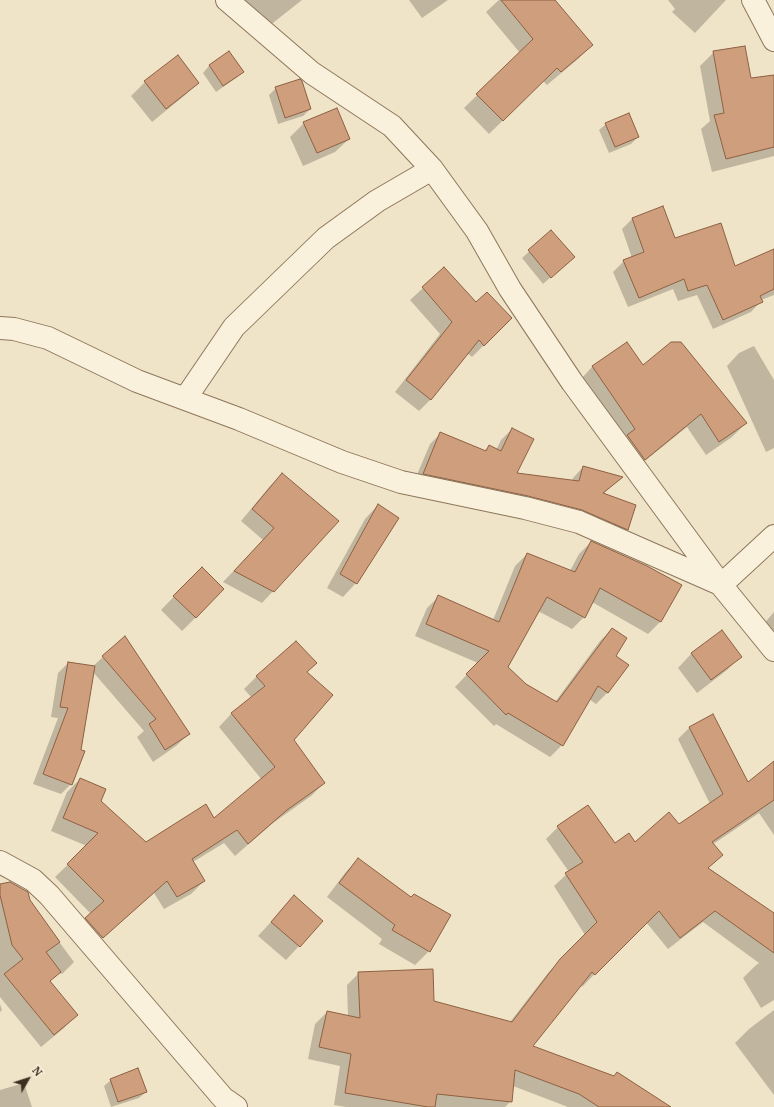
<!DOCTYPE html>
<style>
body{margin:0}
#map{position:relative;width:774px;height:1107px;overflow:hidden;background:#f0e4c8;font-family:"PT Serif",serif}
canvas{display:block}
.north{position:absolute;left:8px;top:1059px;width:40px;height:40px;-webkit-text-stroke:3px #f7eed8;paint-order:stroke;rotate:51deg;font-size:11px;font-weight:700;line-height:16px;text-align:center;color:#3d2e20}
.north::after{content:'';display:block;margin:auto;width:14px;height:18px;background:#3d2e20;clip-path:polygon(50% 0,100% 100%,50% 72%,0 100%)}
</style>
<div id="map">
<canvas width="774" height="1107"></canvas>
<div class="north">N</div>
</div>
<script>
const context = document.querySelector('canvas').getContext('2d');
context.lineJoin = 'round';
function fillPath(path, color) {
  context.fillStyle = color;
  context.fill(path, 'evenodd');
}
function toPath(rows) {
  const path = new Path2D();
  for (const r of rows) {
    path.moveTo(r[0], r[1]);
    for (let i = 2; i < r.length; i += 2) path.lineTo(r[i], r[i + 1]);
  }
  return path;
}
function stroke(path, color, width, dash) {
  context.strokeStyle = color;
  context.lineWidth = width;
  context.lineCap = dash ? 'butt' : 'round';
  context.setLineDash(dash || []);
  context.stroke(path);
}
fillPath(toPath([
 [234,0,302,0,264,30],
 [409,0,448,0,422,18],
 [499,0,550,0,592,45,578,59,547,85,543,81,489,134,464,108,520,53,486,12],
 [668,0,726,0,695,33,672,12,675,9],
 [229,52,243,72,236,78,216,92,203,73,209,66],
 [714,52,750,79,774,76,774,156,712,172,701,129,710,121,700,66],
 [178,57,198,83,184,96,152,122,131,96,145,82],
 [276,88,310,109,303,116,278,124,269,95],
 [304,123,349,139,335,152,303,166,290,137],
 [606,124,638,137,631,144,609,153,599,130],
 [633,218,734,267,774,255,774,295,761,300,761,301,751,312,713,329,697,295,678,301,673,289,628,307,613,272,624,261,632,258,622,229],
 [551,232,566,264,543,284,522,258],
 [444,269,476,304,511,318,472,357,467,353,431,399,419,411,395,392,440,334,410,300],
 [627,343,643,366,746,423,732,437,706,455,687,427,631,472,579,381,592,367],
 [754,346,774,380,774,448,766,452,727,366,739,353],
 [512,429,516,474,572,481,573,478,583,467,621,478,603,494,627,529,616,540,413,484,430,444,440,434,484,451,489,446,496,450,501,440],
 [282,474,338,521,262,603,223,582,263,540,241,521,270,486],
 [378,505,356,583,343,597,327,588,365,519],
 [591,542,680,586,660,622,648,634,592,602,584,617,572,629,538,611,507,667,525,685,555,702,600,641,612,629,615,656,608,692,596,704,589,699,562,745,550,757,496,724,494,726,455,687,478,663,415,636,427,608,439,596,493,620,515,566,527,554,570,571,579,554],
 [188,582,196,617,182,631,161,610],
 [774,612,774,648,756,633],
 [721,632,740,657,727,670,697,693,678,668,691,654],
 [125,637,189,734,176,746,153,762,137,737,144,731,93,672,71,784,61,794,33,784,58,718,51,717,58,673,68,663,92,667],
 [306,673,292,740,324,783,311,796,273,823,235,856,224,843,193,862,204,881,191,894,164,909,154,893,89,950,73,931,91,914,55,877,87,846,51,831,67,792,80,779,100,801,146,843,214,820,262,780,219,727,231,714,252,698,244,689,257,676],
 [690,727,747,784,774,762,774,835,759,813,712,845,721,855,708,868,774,917,774,1000,761,1008,743,978,755,966,759,963,703,922,668,949,646,922,582,987,581,985,532,1046,647,1107,568,1107,513,1086,511,1101,505,1107,346,1107,334,1105,340,1066,308,1059,315,1024,327,1012,348,1016,347,985,359,973,433,1001,510,1022,548,973,585,935,554,886,569,872,546,839,558,827,614,844,635,844,679,825,710,804,678,739],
 [358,859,429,951,415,965,379,944,382,939,327,897,345,873],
 [0,885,29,901,74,962,62,974,59,973,49,982,76,1015,64,1028,41,1047,0,997],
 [294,897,299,946,286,960,258,936],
 [0,1004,2,1010,0,1012],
 [774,1010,774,1095,735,1043,749,1029],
 [111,1080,146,1092,139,1098,111,1107,104,1086],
 [24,1083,32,1107,0,1107,0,1090]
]), '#0003');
const building = toPath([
 [501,0,555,0,593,45,561,72,557,68,503,121,476,94,533,39,501,0],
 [745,46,751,78,774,75,774,147,726,159,714,115,724,113,713,51,745,46],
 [229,51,244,72,223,86,209,65,229,51],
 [178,55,199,83,166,109,144,81,178,55],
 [300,79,302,81,311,109,285,118,275,87,300,79],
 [337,108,350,139,317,153,303,122,337,108],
 [629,113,639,137,615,147,605,123,629,113],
 [663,206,675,238,721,223,735,266,774,249,774,289,760,296,763,302,723,320,707,285,688,291,684,279,639,298,623,260,644,252,632,218,663,206],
 [551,230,575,257,551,278,528,250,551,230],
 [444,267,476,302,487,292,512,318,484,346,479,340,431,400,406,380,452,322,422,287,444,267],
 [627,342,643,365,671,342,681,342,747,423,719,442,701,414,645,460,627,435,635,429,592,366,627,342],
 [512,428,534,439,517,473,579,481,583,466,623,477,603,493,636,505,628,530,582,510,528,496,423,474,440,432,486,451,489,445,501,451,512,428],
 [282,473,339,521,274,592,234,571,274,528,252,509,282,473],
 [378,504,399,518,357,584,340,574,378,504],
 [591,541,647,566,682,585,661,622,600,588,585,618,547,597,508,667,526,684,557,702,612,628,627,638,616,656,629,665,608,693,598,686,563,746,508,713,506,715,466,674,489,651,426,624,438,595,499,622,527,553,575,572,591,541],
 [202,567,224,589,196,618,173,596,202,567],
 [722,630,742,657,711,680,691,653,722,630],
 [125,636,190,734,165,750,149,724,156,719,102,656,125,636],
 [296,641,317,663,307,672,333,695,294,740,325,783,287,810,248,844,237,830,192,859,205,881,177,897,167,881,103,938,85,918,104,901,67,864,98,833,63,818,80,778,106,789,101,801,146,842,206,804,214,818,275,767,231,713,265,686,256,676,296,641],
 [68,662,95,666,81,750,85,751,72,785,43,774,68,708,60,707,68,662],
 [713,714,748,782,774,761,774,800,712,842,723,855,708,868,774,913,774,953,715,911,680,938,659,911,595,975,592,972,533,1046,614,1076,617,1072,671,1107,599,1107,579,1094,515,1070,512,1102,437,1094,435,1107,428,1107,345,1093,351,1054,319,1047,327,1011,360,1018,358,972,433,969,434,1001,512,1022,560,959,597,922,565,873,583,862,557,826,588,805,615,843,629,833,635,842,669,812,679,824,723,794,689,727,713,714],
 [358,858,411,897,414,894,451,915,430,952,392,930,395,925,339,883,358,858],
 [10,882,28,892,30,900,60,942,46,952,61,972,50,981,78,1015,54,1035,4,974,23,959,12,945,0,895,0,884,10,882],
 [294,895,323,921,300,947,271,922,294,895],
 [138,1068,147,1092,118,1102,110,1079,138,1068]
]);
fillPath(building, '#cf9f7d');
stroke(building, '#8d5f41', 1);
const minor = toPath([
 [227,0,312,73,392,126,432,169,477,231,510,289,572,382,721,585,774,650],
 [753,0,774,40],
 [0,328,14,329,48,338,137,381,239,419,342,462,401,482,525,508,579,522,720,584],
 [185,399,234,327,326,238,377,201,432,169],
 [721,585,774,536],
 [0,862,33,880,49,895,223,1098,236,1107]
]);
stroke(minor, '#8d765c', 24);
stroke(minor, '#faf1dc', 22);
</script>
